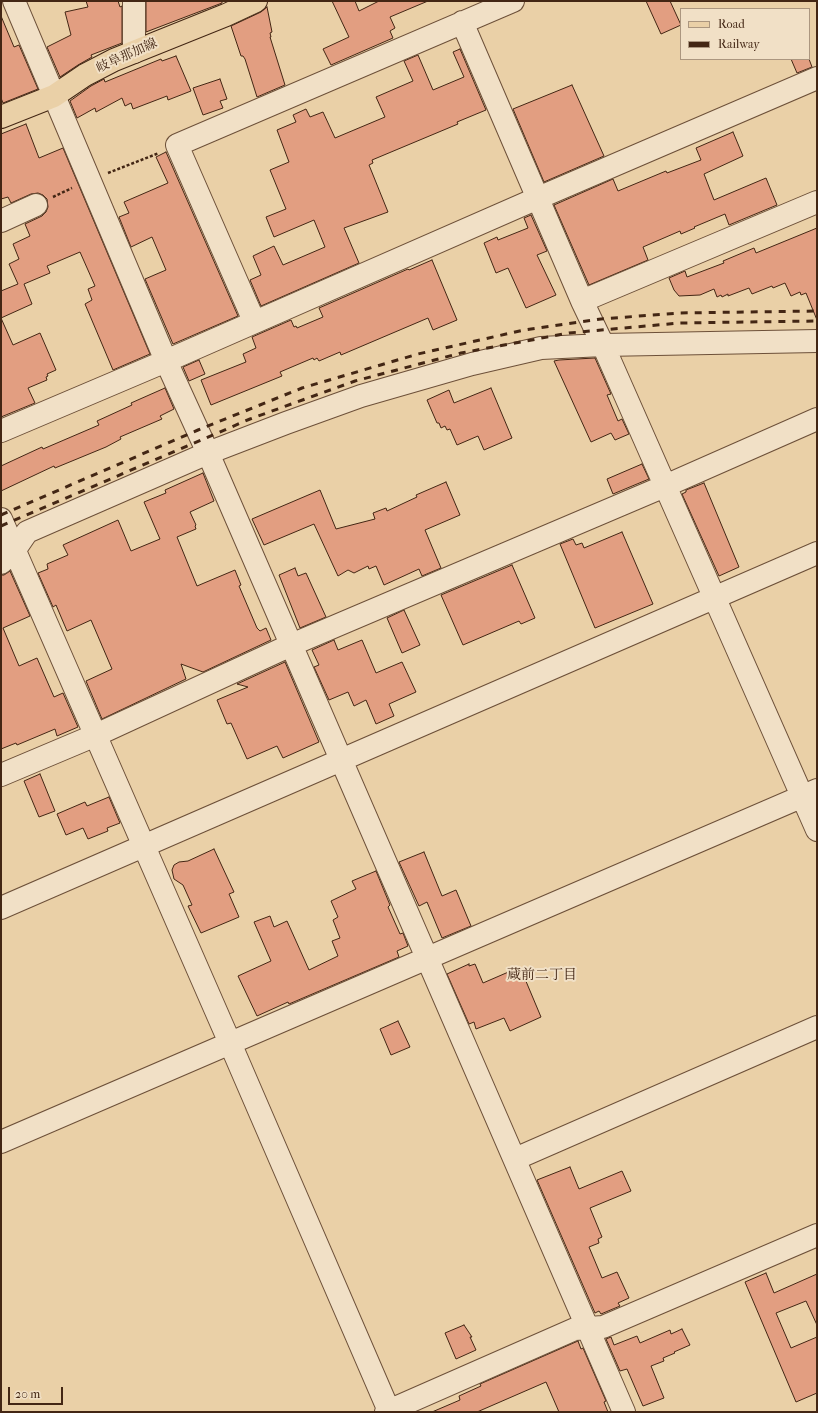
<!DOCTYPE html>
<meta charset="utf-8">
<style>
body{margin:0}
#map{position:relative;width:818px;height:1413px;overflow:hidden;background:#ead0a7;font-family:"IM FELL French Canon",serif}
canvas{display:block}
.frame{position:absolute;inset:0;border:2px solid #432614;pointer-events:none}
.legend{position:absolute;left:680px;top:8px;width:130px;height:52px;box-sizing:border-box;background:#f1e0c6;border:1px solid #ab967f;margin:0;padding:5px 7px;list-style:none;font-size:12px;color:#432614}
.legend li{display:flex;align-items:center;gap:8px;height:20px}
.legend b{width:20px;border:1px solid #ab967f}
.scale{position:absolute;left:8px;top:1387px;width:55px;height:18px;box-sizing:border-box;border:2px solid #432614;border-top:0;padding-left:5px;font-size:12px;line-height:14px;white-space:nowrap;color:#432614;-webkit-text-stroke:3px #f1e0c6;paint-order:stroke}
</style>
<div id="map">
<canvas width="818" height="1413"></canvas>
<div class="frame"></div>
<ul class="legend">
<li><b style="height:5px;background:#ead0a7"></b>Road</li>
<li><b style="height:5px;background:#432614"></b>Railway</li>
</ul>
<div class="scale">20 m</div>
</div>
<script>
const context = document.querySelector('canvas').getContext('2d');
context.lineJoin = 'round';
function fillPath(path, color) {
  context.fillStyle = color;
  context.fill(path, 'evenodd');
}
function toPath(rows) {
  const path = new Path2D();
  for (const r of rows) {
    path.moveTo(r[0], r[1]);
    for (let i = 2; i < r.length; i += 2) path.lineTo(r[i], r[i + 1]);
  }
  return path;
}
function stroke(path, color, width, dash) {
  context.strokeStyle = color;
  context.lineWidth = width;
  context.lineCap = dash ? 'butt' : 'round';
  context.setLineDash(dash || []);
  context.stroke(path);
}
function label(font, color, halo, rows, align = 'center') {
  context.font = font + ' "IM FELL French Canon","Noto Serif JP",serif';
  context.lineWidth = 4;
  context.setLineDash([]);
  context.textBaseline = 'middle';
  context.strokeStyle = halo;
  context.fillStyle = color;
  for (const [text, x, y, turn = 0] of rows) {
    context.save();
    context.translate(x, y);
    context.rotate((+turn || 0) * Math.PI / 180);
    context.textAlign = isNaN(turn) ? turn : align;
    if (halo) context.strokeText(text, 0, 0);
    context.fillText(text, 0, 0);
    context.restore();
  }
}
const building = toPath([
 [86,1,118,1,120,7,122,6,122,43,91,55,92,57,78,65,60,77,47,47,71,35,65,12,88,7,86,1],
 [146,1,222,1,222,3,146,32,146,1],
 [332,1,355,1,359,11,379,1,428,1,390,17,395,28,390,31,393,38,331,65,323,49,349,37,332,1],
 [646,1,670,1,681,25,661,34,646,1],
 [267,7,272,32,270,33,271,37,270,37,285,85,257,97,245,59,243,56,241,56,231,26,261,12,267,7],
 [1,16,14,47,19,45,38,89,3,103,1,98,1,16],
 [460,49,486,110,457,122,458,124,372,160,373,163,369,165,388,212,344,228,359,263,261,306,250,280,261,275,253,256,274,246,283,265,325,247,314,220,274,237,266,217,286,209,270,170,289,162,277,130,296,122,293,115,306,109,310,117,323,112,335,138,385,117,376,97,413,81,404,61,418,55,433,90,464,77,453,52,460,49],
 [176,56,191,91,168,100,167,96,133,109,131,103,125,106,122,98,96,112,95,108,77,118,70,101,91,86,104,79,105,82,161,59,162,61,176,56],
 [791,59,809,59,812,67,797,73,791,59],
 [220,79,227,99,220,101,223,108,203,115,193,88,220,79],
 [572,85,604,156,544,182,513,109,572,85],
 [26,124,39,158,63,148,150,354,113,370,85,304,92,300,88,289,95,286,80,252,47,266,50,273,24,284,32,304,1,318,1,291,18,284,9,264,19,259,13,244,30,236,25,224,42,216,46,212,48,207,47,199,43,195,38,193,31,194,11,203,8,197,1,199,1,134,26,124],
 [733,132,743,156,704,174,714,200,766,178,777,205,729,225,725,214,694,227,695,228,681,234,680,231,643,247,648,260,589,285,554,205,613,179,618,191,666,171,667,173,701,160,696,148,733,132],
 [166,152,238,316,173,344,145,279,166,270,152,237,131,247,119,217,129,213,124,202,168,183,156,157,166,152],
 [531,215,547,251,537,255,556,295,526,308,508,268,496,273,484,243,497,237,498,240,528,228,524,218,531,215],
 [817,228,817,320,806,293,801,295,800,292,791,296,785,283,773,288,772,286,752,294,749,288,728,296,728,294,722,297,721,295,717,297,714,289,700,295,679,296,674,290,669,278,685,271,687,277,724,263,723,261,754,248,756,253,817,228],
 [432,260,457,320,433,330,428,318,341,355,340,352,319,361,317,358,314,360,313,358,280,372,282,376,211,405,201,380,246,362,243,354,256,348,252,337,291,320,294,327,296,326,297,328,323,317,319,308,408,269,409,270,432,260],
 [1,318,13,345,40,333,56,370,47,374,48,376,46,377,47,380,28,388,35,403,1,417,1,318],
 [595,358,611,394,607,395,618,421,622,419,629,434,615,440,611,433,591,442,554,361,559,360,595,358],
 [199,360,205,374,189,381,183,367,199,360],
 [165,388,174,409,160,416,162,419,120,437,121,439,106,447,55,468,54,466,1,491,1,466,42,447,43,449,99,425,97,421,132,405,131,403,165,388],
 [491,388,512,438,484,450,478,436,457,445,450,429,447,430,445,426,441,428,439,423,437,423,427,400,449,390,454,403,491,388],
 [642,464,649,479,613,494,607,479,642,464],
 [203,473,214,501,190,512,196,525,195,526,196,529,177,537,197,586,235,570,241,585,239,586,257,628,260,631,266,628,271,640,203,672,181,664,186,679,102,719,86,681,112,669,91,620,67,631,56,605,53,607,38,573,48,569,47,564,68,555,63,545,118,520,131,551,160,539,144,502,166,493,165,490,203,473],
 [446,482,460,515,425,530,441,568,422,576,419,569,384,585,376,566,369,569,368,566,354,573,348,570,338,576,314,524,264,545,252,519,320,490,336,529,375,519,373,513,386,508,387,511,417,497,416,495,446,482],
 [704,483,739,567,719,576,682,494,686,492,686,490,704,483],
 [622,532,653,604,595,628,560,544,573,539,576,545,582,543,584,548,622,532],
 [512,565,535,618,521,624,519,621,463,645,441,595,512,565],
 [295,568,298,576,306,573,326,617,300,628,279,575,295,568],
 [10,571,30,616,3,628,19,666,37,658,54,697,63,693,78,727,57,736,55,729,17,745,16,743,1,749,1,575,4,575,10,571],
 [404,610,420,645,402,653,387,618,404,610],
 [334,640,338,650,362,640,376,673,402,662,416,692,389,704,394,716,376,724,366,700,354,706,348,692,329,700,314,667,319,665,312,650,334,640],
 [285,662,319,742,283,758,277,746,247,759,231,723,227,724,217,700,248,687,237,684,285,662],
 [40,774,55,811,39,817,24,781,40,774],
 [109,797,120,823,107,828,108,831,88,839,83,828,66,835,57,814,85,802,87,806,109,797],
 [214,849,234,892,229,894,239,917,201,933,188,906,192,905,183,885,174,879,172,870,174,865,179,862,188,861,214,849],
 [424,852,442,896,456,890,471,926,442,938,427,902,419,906,399,862,424,852],
 [376,871,390,905,388,907,400,934,403,933,408,946,397,951,399,957,289,1004,288,1002,257,1016,238,976,271,961,254,922,270,916,274,927,287,921,309,970,338,956,332,941,340,938,333,920,338,917,331,901,356,889,352,881,376,871],
 [469,964,469,966,475,964,483,983,520,967,541,1017,510,1031,504,1018,476,1029,474,1022,469,1024,447,974,469,964],
 [398,1021,410,1047,391,1055,380,1029,398,1021],
 [570,1167,579,1189,622,1171,631,1191,590,1208,602,1237,598,1239,599,1243,589,1247,602,1278,617,1272,629,1298,618,1303,620,1306,601,1314,599,1311,595,1313,537,1180,570,1167],
 [766,1273,774,1293,817,1274,817,1325,806,1301,776,1313,791,1348,817,1337,817,1393,796,1402,745,1282,766,1273],
 [464,1325,472,1337,470,1337,476,1350,456,1359,445,1333,464,1325],
 [682,1329,690,1345,674,1352,675,1353,663,1358,664,1361,651,1366,664,1398,643,1406,627,1369,620,1371,606,1339,611,1337,614,1345,637,1336,640,1343,670,1330,671,1334,682,1329],
 [578,1341,581,1349,583,1348,606,1401,604,1402,608,1412,559,1412,546,1382,477,1412,432,1412,460,1400,459,1396,481,1386,480,1384,578,1341]
]);
fillPath(building, '#e29e81');
stroke(building, '#432614', 1);
const minor = toPath([
 [14,1,166,361,208,453,624,1412],
 [462,22,582,301,603,345,817,830],
 [134,52,134,1],
 [1,221,36,205],
 [582,301,817,202],
 [254,321,177,145,513,1],
 [1,431,166,361,538,198,817,78],
 [1,519,230,1043,389,1411],
 [1,563,14,551,27,532,208,453,286,423,361,396,472,364,541,348,603,345,817,341],
 [1,775,96,735,291,645,665,486,817,419],
 [1,908,817,553],
 [1,1142,817,790],
 [515,1159,817,1027],
 [386,1412,575,1329,603,1327,817,1235]
]);
const major = toPath([
 [1,117,54,96,85,75,114,60,226,15,256,1]
]);
stroke(minor, '#6d5039', 24);
stroke(major, '#432614', 24);
stroke(toPath([
 [108,173,159,153],
 [53,197,72,188]
]), '#432614', 2.5, [3, 2]);
stroke(minor, '#f1e0c6', 22);
stroke(major, '#ead0a7', 22);
stroke(toPath([
 [1,515,198,430,302,388,418,354,524,330,601,319,679,313,817,311],
 [1,526,250,419,355,381,461,353,569,333,679,323,817,321]
]), '#432614', 3, [7, 7]);
label('13px', '#432614', '#f1e0c6', [
 ["岐阜那加線",127,56,-24]
]);
label('14px', '#432614', '#f1e0c6', [
 ["蔵前二丁目",542,976]
]);
</script>
